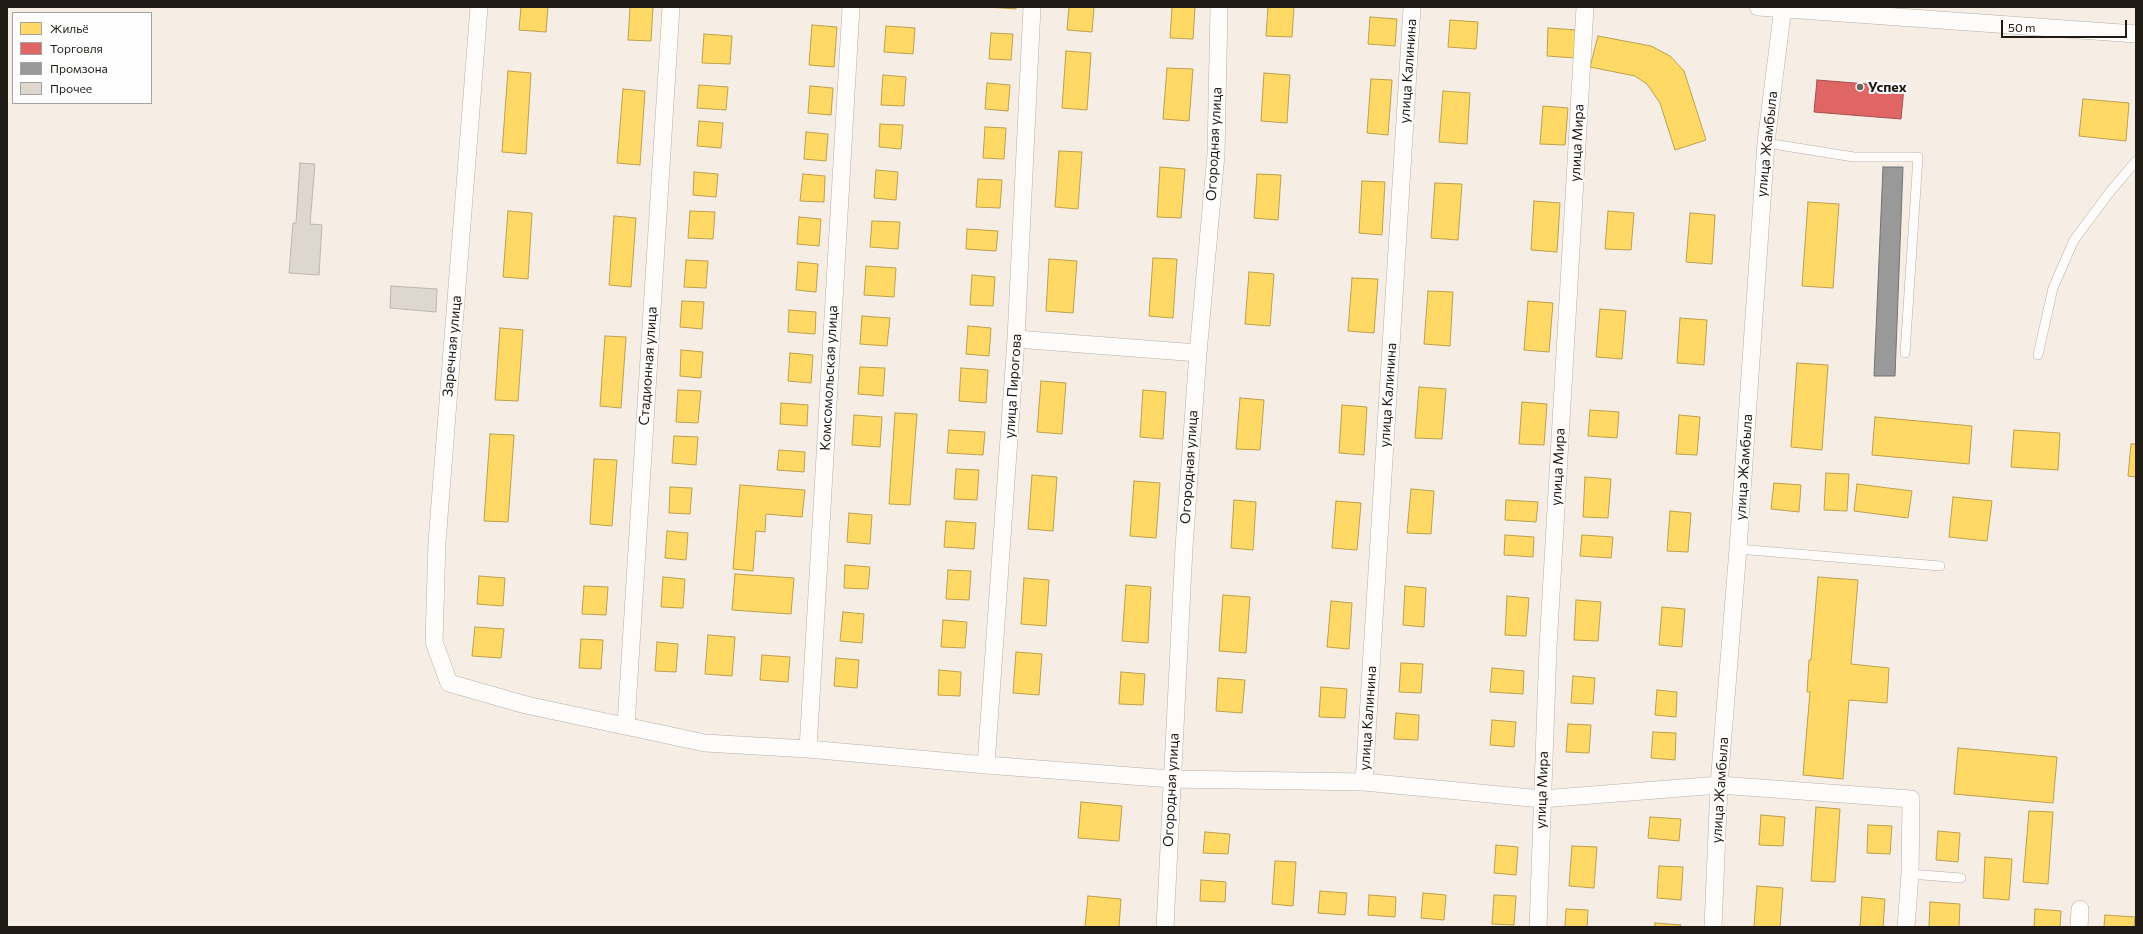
<!DOCTYPE html>
<meta charset="utf-8">
<style>
body{margin:0}
#map{position:relative;width:2143px;height:934px;overflow:hidden;background:#f6eee5;font-family:Commissioner,sans-serif}
canvas{display:block}
.frame{position:absolute;inset:0;border:8px solid #1f1a14;pointer-events:none}
.legend{position:absolute;left:12px;top:12px;width:140px;height:92px;box-sizing:border-box;background:#fefefe;border:1px solid #a5a3a0;margin:0;padding:5px 7px;list-style:none;font-size:12px;color:#1f1a14}
.legend li{display:flex;align-items:center;gap:8px;height:20px}
.legend b{width:20px;border:1px solid #a5a3a0}
.scale{position:absolute;left:2001px;top:20px;width:126px;height:18px;box-sizing:border-box;border:2px solid #1f1a14;border-top:0;padding-left:5px;font-size:12px;line-height:14px;white-space:nowrap;color:#1f1a14;-webkit-text-stroke:3px #fefefe;paint-order:stroke}
</style>
<div id="map">
<canvas width="2143" height="934"></canvas>
<div class="frame"></div>
<ul class="legend">
<li><b style="height:11px;background:#ffd966"></b>Жильё</li>
<li><b style="height:11px;background:#e06666"></b>Торговля</li>
<li><b style="height:11px;background:#999"></b>Промзона</li>
<li><b style="height:11px;background:#ded7d0"></b>Прочее</li>
</ul>
<div class="scale">50 m</div>
</div>
<script>
const context = document.querySelector('canvas').getContext('2d');
context.lineJoin = 'round';
function fillPath(path, color) {
  context.fillStyle = color;
  context.fill(path, 'evenodd');
}
function toPath(rows) {
  const path = new Path2D();
  for (const r of rows) {
    path.moveTo(r[0], r[1]);
    for (let i = 2; i < r.length; i += 2) path.lineTo(r[i], r[i + 1]);
  }
  return path;
}
function stroke(path, color, width, dash) {
  context.strokeStyle = color;
  context.lineWidth = width;
  context.lineCap = dash ? 'butt' : 'round';
  context.setLineDash(dash || []);
  context.stroke(path);
}
function label(font, color, halo, rows, align = 'center') {
  context.font = font + ' Commissioner,sans-serif';
  context.lineWidth = 4;
  context.setLineDash([]);
  context.textBaseline = 'middle';
  context.strokeStyle = halo;
  context.fillStyle = color;
  for (const [text, x, y, turn = 0] of rows) {
    context.save();
    context.translate(x, y);
    context.rotate((+turn || 0) * Math.PI / 180);
    context.textAlign = isNaN(turn) ? turn : align;
    if (halo) context.strokeText(text, 0, 0);
    context.fillText(text, 0, 0);
    context.restore();
  }
}
const homes = toPath([
 [521,7,548,7,546,32,519,30,521,7],
 [630,7,653,7,651,41,628,40,630,7],
 [988,7,1016,7,1016,9,988,7],
 [1069,7,1094,7,1092,32,1067,30,1069,7],
 [1172,7,1195,7,1193,39,1170,38,1172,7],
 [1268,7,1294,7,1292,37,1266,36,1268,7],
 [1370,17,1397,19,1395,46,1368,44,1370,17],
 [1450,20,1478,22,1476,49,1448,47,1450,20],
 [812,25,837,27,834,67,809,65,812,25],
 [886,26,915,28,913,54,884,52,886,26],
 [1548,28,1577,30,1575,58,1547,56,1548,28],
 [991,33,1013,34,1011,60,989,59,991,33],
 [704,34,732,36,730,64,702,63,704,34],
 [1598,36,1651,46,1670,56,1684,71,1706,140,1675,150,1660,103,1647,84,1635,76,1590,67,1598,36],
 [1066,51,1091,53,1087,110,1062,108,1066,51],
 [1167,68,1193,69,1189,121,1163,119,1167,68],
 [508,71,531,73,526,154,502,152,508,71],
 [1264,73,1290,75,1287,123,1261,121,1264,73],
 [883,75,906,77,904,106,881,105,883,75],
 [1371,79,1392,80,1388,135,1367,133,1371,79],
 [987,83,1010,85,1008,111,985,109,987,83],
 [699,85,728,87,726,110,697,108,699,85],
 [810,86,833,88,831,115,808,113,810,86],
 [623,89,645,91,640,165,617,163,623,89],
 [1443,91,1470,93,1467,144,1439,142,1443,91],
 [2083,99,2129,103,2126,141,2079,136,2083,99],
 [1543,106,1568,108,1565,145,1540,144,1543,106],
 [699,121,723,123,721,148,697,146,699,121],
 [880,124,903,125,901,149,879,147,880,124],
 [985,127,1006,128,1004,159,983,158,985,127],
 [806,132,828,134,826,161,804,159,806,132],
 [1059,151,1082,152,1078,209,1055,207,1059,151],
 [1160,167,1185,169,1181,218,1157,217,1160,167],
 [876,170,898,172,896,200,874,198,876,170],
 [694,172,718,174,716,197,693,195,694,172],
 [803,174,825,176,824,202,800,201,803,174],
 [1257,174,1281,175,1278,220,1254,218,1257,174],
 [978,179,1002,180,1000,208,976,207,978,179],
 [1362,181,1385,182,1382,235,1359,233,1362,181],
 [1435,183,1462,184,1458,240,1431,238,1435,183],
 [1534,201,1560,203,1557,252,1531,250,1534,201],
 [1808,202,1839,204,1833,288,1802,286,1808,202],
 [508,211,532,213,528,279,503,277,508,211],
 [690,211,715,212,713,239,688,238,690,211],
 [1608,211,1634,213,1631,250,1605,249,1608,211],
 [1690,213,1715,215,1712,264,1686,262,1690,213],
 [614,216,636,218,631,287,609,285,614,216],
 [799,217,821,219,819,246,797,244,799,217],
 [872,221,900,222,898,249,870,247,872,221],
 [967,229,998,231,996,251,966,249,967,229],
 [1153,258,1177,259,1173,318,1149,316,1153,258],
 [1049,259,1077,261,1073,313,1046,311,1049,259],
 [686,260,708,261,706,288,684,287,686,260],
 [798,262,818,264,816,292,796,290,798,262],
 [866,266,896,268,894,297,864,295,866,266],
 [1249,272,1274,274,1270,326,1245,324,1249,272],
 [972,275,995,277,993,306,970,305,972,275],
 [1352,278,1378,279,1374,333,1348,331,1352,278],
 [1428,291,1453,292,1450,346,1424,344,1428,291],
 [682,301,704,302,702,329,680,327,682,301],
 [1528,301,1553,303,1549,352,1524,350,1528,301],
 [1600,309,1626,311,1622,359,1596,357,1600,309],
 [789,310,816,312,815,334,788,332,789,310],
 [862,316,890,318,887,346,860,344,862,316],
 [1680,318,1707,320,1704,365,1677,363,1680,318],
 [968,326,991,328,989,356,966,354,968,326],
 [500,328,523,330,518,401,495,400,500,328],
 [605,336,626,337,621,408,600,406,605,336],
 [681,350,703,352,701,378,680,376,681,350],
 [790,353,813,355,811,383,788,381,790,353],
 [1797,363,1828,365,1822,450,1791,447,1797,363],
 [860,367,885,368,883,396,858,394,860,367],
 [961,368,988,370,986,403,959,401,961,368],
 [1041,381,1066,383,1062,434,1037,432,1041,381],
 [1419,387,1446,389,1442,439,1415,438,1419,387],
 [678,390,701,391,698,423,676,422,678,390],
 [1143,390,1166,392,1163,439,1140,437,1143,390],
 [1240,398,1264,400,1260,450,1236,449,1240,398],
 [1522,402,1547,404,1544,445,1519,444,1522,402],
 [781,403,808,405,807,426,780,424,781,403],
 [1342,405,1367,407,1364,455,1339,453,1342,405],
 [1590,410,1619,412,1617,438,1588,436,1590,410],
 [895,413,917,414,910,505,889,504,895,413],
 [854,415,882,417,880,447,852,445,854,415],
 [1679,415,1700,417,1697,455,1676,454,1679,415],
 [1875,417,1972,426,1969,464,1872,455,1875,417],
 [949,430,985,432,983,455,947,453,949,430],
 [2014,430,2060,433,2058,470,2011,467,2014,430],
 [490,434,514,435,508,522,484,521,490,434],
 [674,436,698,437,696,465,672,463,674,436],
 [2131,444,2136,444,2136,477,2128,476,2131,444],
 [779,450,805,452,804,472,777,470,779,450],
 [594,459,617,460,612,526,590,524,594,459],
 [956,469,979,470,977,500,954,499,956,469],
 [1826,473,1849,474,1847,511,1824,510,1826,473],
 [1032,475,1057,477,1053,531,1028,529,1032,475],
 [1585,477,1611,479,1608,518,1583,517,1585,477],
 [1134,481,1160,483,1156,538,1130,536,1134,481],
 [1774,483,1801,485,1799,512,1771,509,1774,483],
 [1857,484,1912,491,1908,518,1854,511,1857,484],
 [740,485,805,490,802,517,766,514,765,532,756,531,753,571,733,569,740,485],
 [670,487,692,488,690,514,669,513,670,487],
 [1411,489,1434,491,1431,534,1407,533,1411,489],
 [1953,497,1992,501,1987,541,1949,537,1953,497],
 [1234,500,1256,502,1253,550,1231,548,1234,500],
 [1506,500,1538,502,1536,522,1505,520,1506,500],
 [1336,501,1361,503,1357,550,1332,548,1336,501],
 [1670,511,1691,513,1688,552,1667,551,1670,511],
 [849,513,872,515,870,544,847,542,849,513],
 [946,521,976,523,974,549,944,547,946,521],
 [667,531,688,533,686,560,665,558,667,531],
 [1505,535,1534,537,1533,557,1504,555,1505,535],
 [1582,535,1613,537,1611,558,1580,556,1582,535],
 [845,565,870,567,868,589,844,588,845,565],
 [948,570,971,571,969,600,946,599,948,570],
 [735,574,794,578,791,614,732,610,735,574],
 [479,576,505,578,503,606,477,604,479,576],
 [663,577,685,579,683,608,661,607,663,577],
 [1818,577,1858,580,1851,664,1889,668,1887,703,1849,700,1843,779,1803,775,1810,692,1807,692,1809,660,1811,660,1818,577],
 [1024,578,1049,580,1046,626,1021,624,1024,578],
 [1126,585,1151,587,1148,643,1122,641,1126,585],
 [584,586,608,587,606,615,582,614,584,586],
 [1405,586,1426,588,1424,627,1403,625,1405,586],
 [1223,595,1250,597,1246,653,1219,651,1223,595],
 [1507,596,1529,598,1526,636,1505,635,1507,596],
 [1576,600,1601,602,1598,641,1574,640,1576,600],
 [1331,601,1352,603,1349,649,1327,647,1331,601],
 [1662,607,1685,609,1682,647,1659,645,1662,607],
 [843,612,864,614,862,643,840,641,843,612],
 [943,620,967,622,965,648,941,647,943,620],
 [475,627,504,629,501,658,472,656,475,627],
 [708,635,735,637,732,676,705,674,708,635],
 [581,639,603,640,601,669,579,668,581,639],
 [657,642,678,644,676,672,655,671,657,642],
 [1016,652,1042,654,1039,695,1013,693,1016,652],
 [762,655,790,657,788,682,760,680,762,655],
 [836,658,859,660,857,688,834,686,836,658],
 [1401,663,1423,664,1421,693,1399,692,1401,663],
 [1492,668,1524,671,1523,694,1490,692,1492,668],
 [939,670,961,672,960,696,938,695,939,670],
 [1121,672,1145,674,1143,705,1119,704,1121,672],
 [1573,676,1595,678,1593,704,1571,703,1573,676],
 [1218,678,1245,680,1242,713,1216,711,1218,678],
 [1321,687,1347,689,1345,718,1319,717,1321,687],
 [1657,690,1677,692,1676,717,1655,715,1657,690],
 [1396,713,1419,715,1418,740,1394,739,1396,713],
 [1492,720,1516,722,1514,747,1490,745,1492,720],
 [1568,724,1591,725,1589,753,1566,752,1568,724],
 [1653,732,1676,733,1675,760,1651,758,1653,732],
 [1958,748,2057,757,2053,803,1954,794,1958,748],
 [1081,802,1122,806,1119,841,1078,838,1081,802],
 [1816,807,1840,809,1835,882,1811,881,1816,807],
 [2029,811,2053,812,2048,884,2023,882,2029,811],
 [1761,815,1785,817,1783,846,1759,845,1761,815],
 [1650,817,1681,819,1679,841,1648,838,1650,817],
 [1868,825,1892,826,1890,854,1867,853,1868,825],
 [1938,831,1960,833,1958,862,1936,860,1938,831],
 [1205,832,1230,834,1228,854,1203,853,1205,832],
 [1496,845,1518,847,1516,875,1494,873,1496,845],
 [1572,846,1597,847,1594,888,1569,886,1572,846],
 [1985,857,2012,859,2009,900,1983,898,1985,857],
 [1275,861,1296,862,1293,906,1272,904,1275,861],
 [1659,866,1683,867,1681,900,1657,898,1659,866],
 [1201,880,1226,882,1225,902,1200,901,1201,880],
 [1757,886,1783,888,1780,927,1754,927,1757,886],
 [1320,891,1347,893,1345,915,1318,913,1320,891],
 [1423,893,1446,895,1444,920,1421,918,1423,893],
 [1369,895,1396,897,1395,917,1368,915,1369,895],
 [1494,895,1516,896,1514,925,1492,924,1494,895],
 [1088,896,1121,899,1119,927,1085,927,1088,896],
 [1862,897,1885,899,1883,927,1860,927,1862,897],
 [1930,902,1960,904,1959,927,1929,927,1930,902],
 [1566,909,1588,910,1587,927,1565,927,1566,909],
 [2035,909,2061,911,2060,927,2034,927,2035,909],
 [2105,915,2135,917,2134,927,2104,927,2105,915],
 [1655,923,1681,925,1680,927,1655,927,1655,923]
]);
fillPath(homes, '#ffd966');
stroke(homes, '#bca04d', 1);
const shops = toPath([
 [1817,80,1904,87,1901,119,1814,112,1817,80]
]);
fillPath(shops, '#e06666');
stroke(shops, '#a64f4d', 1);
const industry = toPath([
 [1883,167,1903,167,1895,376,1874,376,1883,167]
]);
fillPath(industry, '#999');
stroke(industry, '#747371', 1);
const building = toPath([
 [300,163,315,164,310,224,322,225,319,275,289,273,293,223,296,223,300,163],
 [391,286,437,289,436,312,390,308,391,286]
]);
fillPath(building, '#ded7d0');
stroke(building, '#bcb6af', 1);
const lane = toPath([
 [1766,143,1854,157,1918,157,1905,353],
 [2038,355,2053,288,2074,240,2109,193,2136,161],
 [1738,549,1940,566],
 [1910,874,1961,878]
]);
const street = toPath([
 [479,7,437,542,434,642,449,683,526,705,705,743,808,749,986,765,1171,779,1364,782,1542,799,1719,785,1911,799,1910,874,1906,927],
 [1758,7,2136,34],
 [1016,339,1198,353],
 [626,725,671,7],
 [808,749,851,7],
 [986,765,1016,339,1032,7],
 [1364,782,1412,7],
 [1165,927,1184,547,1198,353,1216,154,1219,7],
 [1538,927,1548,647,1585,7],
 [1713,927,1719,785,1738,549,1766,143,1783,7],
 [2079,927,2080,909]
]);
stroke(lane, '#b6b0a8', 10);
stroke(street, '#b6b0a8', 18);
stroke(lane, '#fefcfb', 9);
stroke(street, '#fefcfb', 17);
for (const [x, y, r, color] of [
 [1860,87,4,"#6a645d"]
]) {
  const dot = new Path2D();
  dot.arc(x, y, r, 0, 2 * Math.PI);
  context.fillStyle = color;
  context.fill(dot);
  stroke(dot, '#fefefe', 1.5);
}
label('14px', '#1f1a14', '#fefefe', [
 ["улица Калинина",1408,71,-86],
 ["улица Мира",1577,143,-87],
 ["Огородная улица",1214,144,-87],
 ["улица Жамбыла",1767,144,-84],
 ["Заречная улица",452,346,-85],
 ["Стадионная улица",648,366,-86],
 ["Комсомольская улица",829,378,-87],
 ["улица Пирогова",1013,386,-86],
 ["улица Калинина",1388,395,-86],
 ["Огородная улица",1189,467,-86],
 ["улица Мира",1558,467,-87],
 ["улица Жамбыла",1744,467,-86],
 ["улица Калинина",1368,718,-86],
 ["Огородная улица",1171,790,-87],
 ["улица Мира",1542,790,-88],
 ["улица Жамбыла",1720,790,-86]
]);
label('bold 14px', '#1f1a14', '#fefefe', [
 ["Успех",1868,87]
], 'left');
</script>
